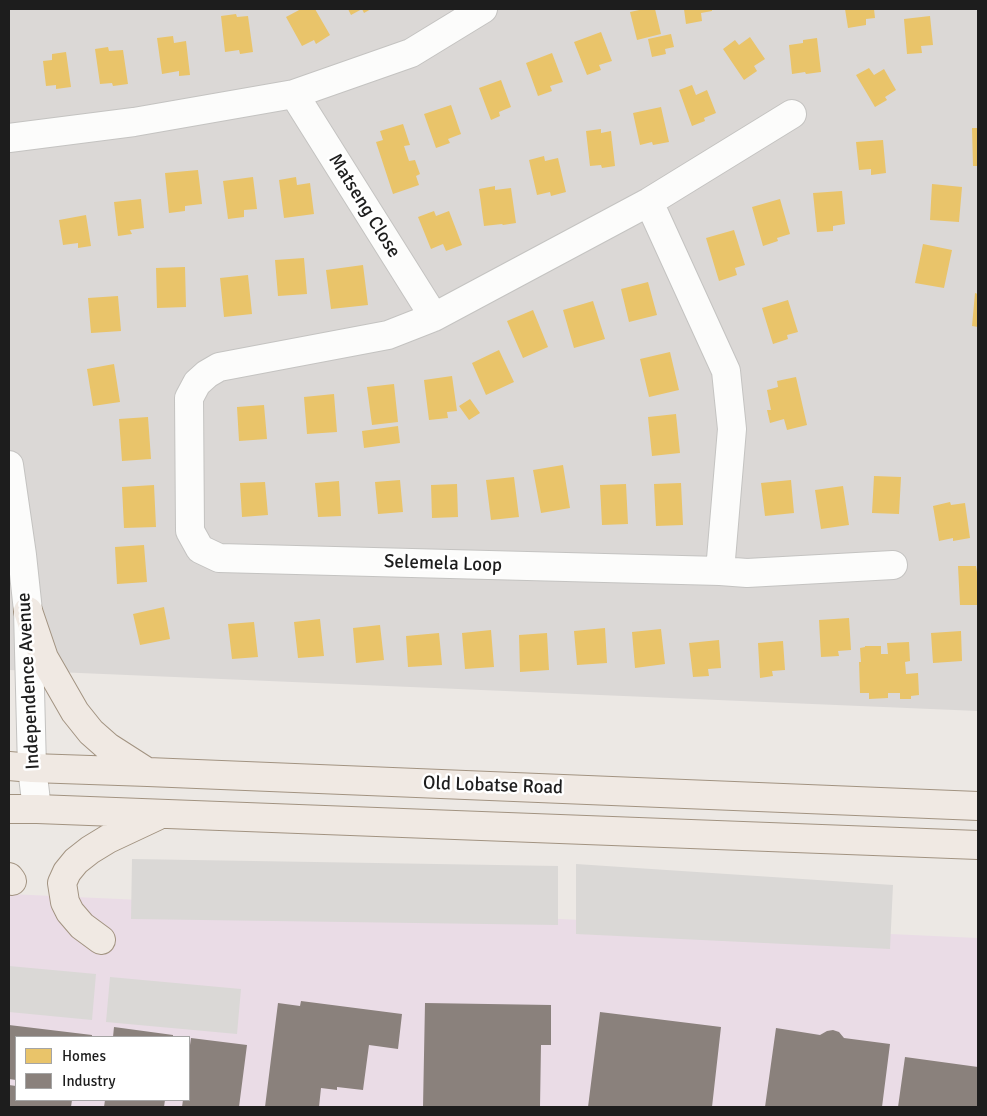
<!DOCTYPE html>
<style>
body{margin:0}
#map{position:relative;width:987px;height:1116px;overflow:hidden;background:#ece8e4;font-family:Signika,sans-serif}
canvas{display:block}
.frame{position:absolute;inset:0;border:10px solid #1d1d1d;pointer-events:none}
.legend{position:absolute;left:15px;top:1036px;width:175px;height:65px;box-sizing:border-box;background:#fff;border:1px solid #a5a5a5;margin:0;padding:6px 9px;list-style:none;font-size:15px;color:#1d1d1d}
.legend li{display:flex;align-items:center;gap:10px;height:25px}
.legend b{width:25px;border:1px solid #a5a5a5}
</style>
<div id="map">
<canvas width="987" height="1116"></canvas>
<div class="frame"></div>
<ul class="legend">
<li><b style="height:14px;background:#e9c46a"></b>Homes</li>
<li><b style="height:14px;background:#8a817c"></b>Industry</li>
</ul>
</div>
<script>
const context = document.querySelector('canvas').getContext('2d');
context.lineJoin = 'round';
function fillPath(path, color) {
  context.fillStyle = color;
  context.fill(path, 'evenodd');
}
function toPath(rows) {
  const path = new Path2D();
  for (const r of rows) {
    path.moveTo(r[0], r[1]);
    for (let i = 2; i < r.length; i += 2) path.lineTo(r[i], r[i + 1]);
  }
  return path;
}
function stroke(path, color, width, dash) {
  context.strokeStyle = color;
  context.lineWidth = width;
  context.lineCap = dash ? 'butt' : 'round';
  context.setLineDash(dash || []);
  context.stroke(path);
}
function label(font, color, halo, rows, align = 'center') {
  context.font = font + ' Signika,sans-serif';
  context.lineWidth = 5;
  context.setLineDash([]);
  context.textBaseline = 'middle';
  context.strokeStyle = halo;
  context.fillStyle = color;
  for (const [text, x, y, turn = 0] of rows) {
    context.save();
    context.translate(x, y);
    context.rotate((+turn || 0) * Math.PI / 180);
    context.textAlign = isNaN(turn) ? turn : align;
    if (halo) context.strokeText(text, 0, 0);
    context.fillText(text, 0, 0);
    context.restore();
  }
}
fillPath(toPath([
 [9,9,978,9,978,711,9,670]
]), '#dbd8d6');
fillPath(toPath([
 [9,894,978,938,978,1107,9,1107],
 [16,1037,189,1037,189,1100,16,1100]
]), '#eadce6');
fillPath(toPath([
 [132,859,558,866,558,925,131,919],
 [576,864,893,885,890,949,576,934],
 [9,966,96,974,92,1020,9,1012],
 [110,977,241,989,237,1034,106,1022]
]), '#dad8d6');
fillPath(toPath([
 [301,9,315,9,330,35,316,44,314,40,302,46,286,17],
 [348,9,371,9,364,13,362,9,351,15],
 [644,9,655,9,661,34,637,40,630,12],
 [684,9,712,9,712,11,701,13,702,21,686,24],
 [845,9,874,9,875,18,866,19,866,25,848,28],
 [236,14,237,17,248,16,253,52,240,54,239,50,225,52,221,16],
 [930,16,933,45,921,46,922,53,907,54,904,19],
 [601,32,612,61,599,65,601,70,587,75,574,42],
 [671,34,674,47,665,49,666,54,652,57,648,39],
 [173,36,174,43,186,41,190,75,179,76,179,71,162,74,157,38],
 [750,37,765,59,754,66,757,71,744,80,723,49,735,40,739,45],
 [817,38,821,72,806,74,805,72,792,74,789,45,803,43,803,40],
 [108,47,109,51,123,50,128,84,113,86,112,83,100,84,95,49],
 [66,52,71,87,56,89,56,85,46,86,43,61,52,60,52,54],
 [552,53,563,82,550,86,552,91,538,96,526,63],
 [869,68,874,75,884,69,896,90,885,97,887,100,875,107,856,75],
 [501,80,511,107,499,112,500,116,491,120,479,88],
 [692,85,696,95,707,90,716,113,704,118,705,121,692,126,679,90],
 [451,105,461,134,448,139,450,143,436,148,424,114],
 [661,107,669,142,653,145,652,142,640,145,633,113],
 [403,124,410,145,404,146,409,161,415,160,420,174,416,176,419,185,393,194,376,142,383,140,380,131],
 [972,128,978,128,978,166,973,166],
 [601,129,601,133,611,131,615,166,602,168,601,165,590,166,586,131],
 [883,140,886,173,871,175,871,169,859,170,856,142],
 [544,156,545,161,558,158,566,192,551,196,550,192,537,195,529,160],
 [198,170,202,204,185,206,185,211,169,213,165,173],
 [253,177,257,209,244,210,244,217,228,219,223,181],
 [296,177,297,185,310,183,314,214,284,218,279,180],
 [932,184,962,187,959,222,930,220],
 [495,186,495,190,511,188,516,223,503,225,502,224,484,226,479,189],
 [842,191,845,224,833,226,833,231,817,232,813,193],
 [141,199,144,228,130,230,132,234,118,236,114,202],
 [780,199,790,234,777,238,778,241,763,246,752,207],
 [434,211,436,216,449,211,462,245,446,251,443,244,431,249,418,217],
 [86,215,91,246,78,248,78,243,63,245,59,220],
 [734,230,745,265,735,268,737,275,719,281,706,238],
 [923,244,952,250,944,288,915,283],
 [304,258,307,294,278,296,275,260],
 [363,265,368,305,331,309,326,270],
 [185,267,186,307,157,308,156,268],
 [248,275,252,314,224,317,220,278],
 [648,282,657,315,629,322,621,289],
 [975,293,978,294,978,327,972,326],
 [118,296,121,331,91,333,88,298],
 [788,300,798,332,787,335,788,339,773,344,762,308],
 [593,301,605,339,574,348,563,310],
 [533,310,548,347,523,358,507,321],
 [499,350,514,382,486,395,472,363],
 [670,352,679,390,649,397,640,359],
 [114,364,120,402,93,406,87,369],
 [452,376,457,411,447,412,448,418,429,420,424,380],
 [796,377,807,425,787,430,784,419,770,423,767,410,771,410,767,390,778,387,777,381],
 [394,384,398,422,372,425,367,387],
 [334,394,337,432,307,434,304,397],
 [470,399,480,413,469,420,459,406],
 [264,405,267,439,239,441,237,407],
 [676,414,680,453,652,456,648,417],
 [148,417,151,459,122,461,119,419],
 [398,426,400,443,364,448,362,431],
 [563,465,570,508,541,513,533,470],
 [874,476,901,477,899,514,872,513],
 [514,477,519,517,491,520,486,480],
 [400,480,403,512,378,514,375,482],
 [791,480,794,513,765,516,761,483],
 [339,481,341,516,318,517,315,483],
 [265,482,268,515,242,517,240,483],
 [681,483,683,525,656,526,654,484],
 [457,484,458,517,432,518,431,485],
 [626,484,628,524,602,525,600,485],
 [154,485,156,527,124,528,122,487],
 [843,486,849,525,821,529,815,490],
 [950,502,951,505,965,503,970,538,953,541,953,538,939,541,933,506],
 [144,545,147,582,117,584,115,547],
 [958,566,976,566,977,572,978,571,978,605,960,605],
 [164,607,170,639,140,645,133,614],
 [849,618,851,650,838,651,839,656,821,657,819,620],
 [320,619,324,656,298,658,294,622],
 [254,622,258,657,232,659,228,624],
 [380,625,384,660,356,663,353,628],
 [605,628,607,663,577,665,574,631],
 [661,629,665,664,635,668,632,632],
 [491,630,494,667,465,669,462,633],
 [961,631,962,661,933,663,931,633],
 [439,633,442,665,408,667,406,636],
 [547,633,549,670,520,672,519,635],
 [719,640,721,668,708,669,709,676,693,677,689,643],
 [783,641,785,670,772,671,773,676,760,678,758,643],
 [909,642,910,661,905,662,906,674,918,673,919,695,911,696,911,699,900,699,900,693,888,693,888,698,869,699,869,693,860,693,859,662,861,662,860,648,865,647,865,646,881,646,881,654,888,654,887,643]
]), '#e9c46a');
fillPath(toPath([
 [301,1001,402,1014,398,1049,369,1045,363,1090,337,1087,337,1090,321,1088,319,1107,265,1107,278,1003,300,1006],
 [425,1003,551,1005,551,1045,541,1045,540,1107,423,1107],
 [600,1012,721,1027,712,1107,588,1107],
 [9,1025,92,1035,92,1037,16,1037,16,1080,9,1079],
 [114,1027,173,1035,173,1037,113,1037],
 [776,1028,820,1035,827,1031,833,1030,839,1032,844,1038,890,1044,882,1107,765,1107],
 [191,1038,247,1045,239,1107,182,1107,183,1100,189,1100,189,1052],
 [905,1057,978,1067,978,1107,898,1107],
 [9,1085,16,1086,16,1100,72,1100,71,1107,9,1107],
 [105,1100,165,1100,164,1107,104,1107]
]), '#8a817c');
const minor = toPath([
 [294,94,434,317],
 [792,114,649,202,434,317,388,335,219,367,207,374,197,383,189,398,190,531,200,549,219,558,720,571,747,573,893,565],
 [9,138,134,122,294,94,411,53,483,9],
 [649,202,726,371,732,429,720,571]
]);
const tertiary = toPath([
 [9,465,22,555,28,611,32,768,37,809]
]);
const primary = toPath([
 [28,611,44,658,75,712,91,732,108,747,147,772],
 [9,766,32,768,148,772,978,806],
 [9,809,37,809,978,845],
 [9,877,12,881],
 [101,940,82,926,70,912,65,902,62,883,67,872,76,861,90,850,108,839,157,816]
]);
stroke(minor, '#c4c3c1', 30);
stroke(tertiary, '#c4c3c1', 30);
stroke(primary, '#a29381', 30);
stroke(minor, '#fcfcfb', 28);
stroke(tertiary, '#fcfcfb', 28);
stroke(primary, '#f0e9e3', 28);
label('19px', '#1d1d1d', '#fff', [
 ["Matseng Close",364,206,58],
 ["Selemela Loop",443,564,2],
 ["Independence Avenue",29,681,-93],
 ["Old Lobatse Road",493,786,2]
]);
</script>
